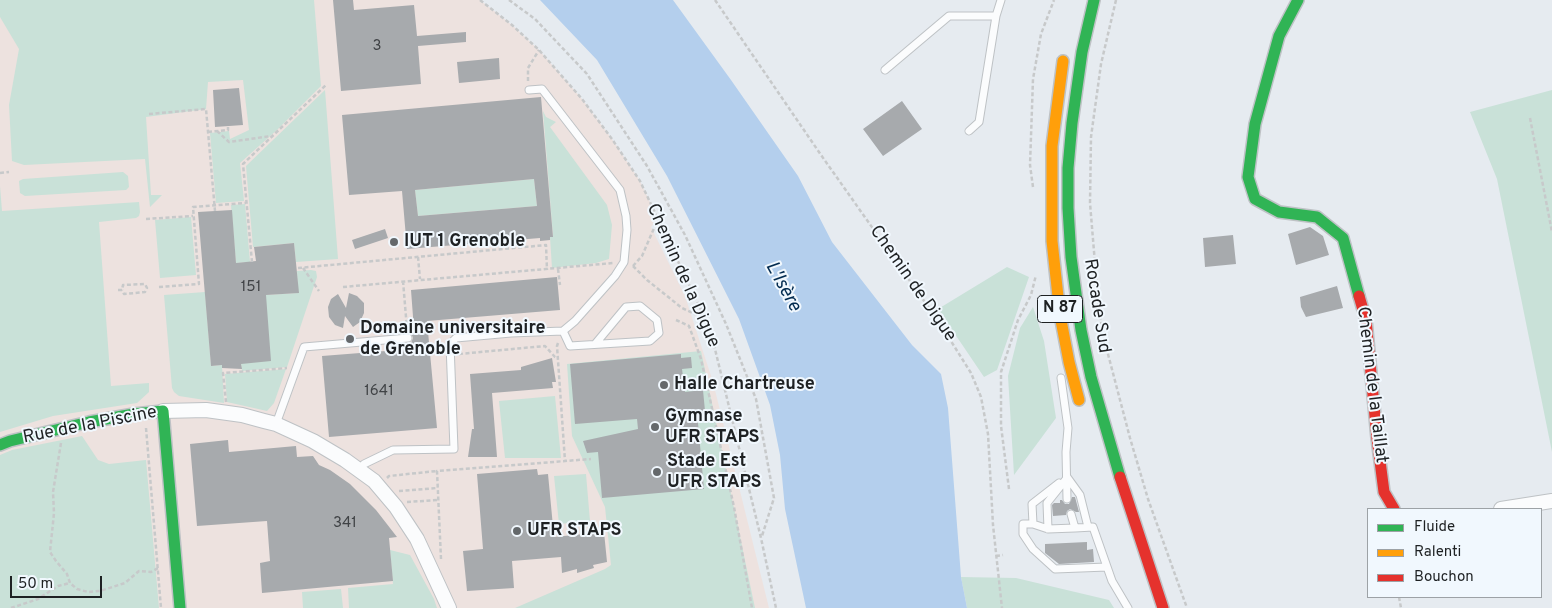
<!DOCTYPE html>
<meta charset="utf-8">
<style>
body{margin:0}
#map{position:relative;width:1552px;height:608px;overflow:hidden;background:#e6ebf0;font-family:Overpass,sans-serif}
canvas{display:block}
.legend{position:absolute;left:1367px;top:508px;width:175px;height:90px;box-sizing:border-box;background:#f1f8fe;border:1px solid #9da2a6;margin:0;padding:6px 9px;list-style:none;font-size:15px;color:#1e2123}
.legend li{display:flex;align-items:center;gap:10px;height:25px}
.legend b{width:25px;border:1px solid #9da2a6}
.scale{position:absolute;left:10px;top:576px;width:92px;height:22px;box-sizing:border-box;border:2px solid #1e2123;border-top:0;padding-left:6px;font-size:15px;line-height:18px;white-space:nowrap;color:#1e2123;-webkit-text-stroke:4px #f1f8fe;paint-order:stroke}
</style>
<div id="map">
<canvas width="1552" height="608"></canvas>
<ul class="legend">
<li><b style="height:6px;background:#30b455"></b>Fluide</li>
<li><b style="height:6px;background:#ff9f0a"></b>Ralenti</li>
<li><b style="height:6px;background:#e5322d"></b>Bouchon</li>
</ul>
<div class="scale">50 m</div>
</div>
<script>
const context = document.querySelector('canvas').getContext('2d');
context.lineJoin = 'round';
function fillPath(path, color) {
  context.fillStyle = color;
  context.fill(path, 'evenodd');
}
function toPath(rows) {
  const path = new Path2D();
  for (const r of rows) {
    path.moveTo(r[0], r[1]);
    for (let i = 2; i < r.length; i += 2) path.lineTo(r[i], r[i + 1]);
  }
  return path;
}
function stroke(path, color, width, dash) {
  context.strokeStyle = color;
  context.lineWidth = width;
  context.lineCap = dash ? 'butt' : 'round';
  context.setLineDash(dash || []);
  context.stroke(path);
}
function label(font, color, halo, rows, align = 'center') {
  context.font = font + ' Overpass,sans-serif';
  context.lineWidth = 4;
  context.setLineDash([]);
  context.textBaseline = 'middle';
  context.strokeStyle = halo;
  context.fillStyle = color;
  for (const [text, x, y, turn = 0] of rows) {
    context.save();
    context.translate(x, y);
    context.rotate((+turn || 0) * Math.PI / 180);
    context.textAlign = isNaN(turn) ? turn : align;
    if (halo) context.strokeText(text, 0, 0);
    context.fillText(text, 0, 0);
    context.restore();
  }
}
fillPath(toPath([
 [0,0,480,0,512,25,539,50,582,99,612,139,640,181,658,219,651,227,685,296,713,382,769,608,0,608]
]), '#ede2df');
fillPath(toPath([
 [0,0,314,0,321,86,278,129,240,163,244,201,216,203,210,133,229,131,230,139,249,130,243,80,208,82,206,109,146,117,151,195,162,195,150,207,145,159,24,165,12,161,9,105,19,49,0,17],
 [325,90,338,259,296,262,294,243,253,247,246,166],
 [1552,90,1552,452,1497,179,1470,112],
 [543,111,546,117,556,122,550,127,607,205,612,225,609,259,596,263,552,268,550,237,553,236],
 [123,172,128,176,129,187,126,190,25,196,20,193,19,181,23,179],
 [534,179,537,206,418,216,415,190],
 [0,186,2,211,139,202,140,212,139,216,136,218,99,222,111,386,149,383,149,392,137,403,53,416,0,432],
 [245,204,250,262,236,263,231,205],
 [191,217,196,275,160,278,155,220],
 [1007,267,1029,277,997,370,984,377,938,309],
 [311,270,316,271,317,277,287,367,242,371,241,364,266,295,298,293,297,271],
 [205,292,211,366,222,365,224,403,179,396,174,392,172,388,164,295],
 [1033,307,1044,341,1056,418,1014,475,1008,376,1020,328],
 [701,351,755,608,515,608,605,569,611,565,605,507,572,436,567,364],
 [286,369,274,403,267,411,227,402,225,374],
 [555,396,561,458,505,458,499,401],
 [82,436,98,460,109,464,146,460,159,608,0,608,0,455,12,450],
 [586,474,590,521,559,524,554,476],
 [390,550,410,555,434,599,437,608,349,608,348,588,393,584],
 [961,577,1016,578,1109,600,1114,608,967,608],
 [341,589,343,608,303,608,302,592]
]), '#c9e1d8');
fillPath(toPath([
 [540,0,673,0,731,80,798,176,832,242,912,345,941,374,948,408,961,577,967,608,806,608,785,509,780,455,770,405,739,319,667,176,597,60]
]), '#b4cfed');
fillPath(toPath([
 [333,0,353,0,354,10,414,5,417,36,466,32,466,42,418,46,421,84,341,91],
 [499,58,500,79,459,83,457,62],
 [239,88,243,125,215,127,213,90],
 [541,97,553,237,550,237,550,240,540,241,540,238,407,249,402,191,349,195,342,115],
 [534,179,537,206,418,216,415,190],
 [902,101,922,129,883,156,863,129],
 [232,210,236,263,256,261,254,247,294,243,299,293,266,295,271,361,241,364,242,369,222,368,222,365,211,366,198,212],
 [1310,227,1323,236,1329,255,1296,265,1288,234],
 [385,229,388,238,355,249,352,240],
 [1233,235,1236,264,1205,267,1203,238],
 [557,277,560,310,427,321,437,428,329,437,322,356,411,349,411,343,413,338,410,330,414,330,411,290],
 [1337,286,1343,308,1306,317,1301,307,1300,297],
 [349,293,357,296,364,303,364,313,360,322,353,327,345,316,343,328,335,325,329,317,328,307,331,299,338,294,346,308],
 [681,354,681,358,691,357,692,368,682,369,685,392,703,390,705,411,697,412,704,489,602,498,598,452,587,453,583,441,638,429,637,419,575,424,570,364],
 [552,358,556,382,552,382,553,388,492,393,497,457,468,457,472,429,474,429,470,374,521,370,521,367],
 [228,440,229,452,296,446,297,457,313,456,319,465,330,470,350,484,376,510,397,537,389,538,393,581,262,593,260,563,270,561,267,521,197,526,190,444],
 [537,469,538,475,548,474,554,537,604,532,607,562,593,565,594,568,577,573,577,569,562,573,561,557,512,561,514,588,467,591,463,551,483,549,477,474],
 [1072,497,1075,497,1079,512,1076,512,1070,509,1067,511,1066,515,1053,516,1052,505,1054,503,1060,503,1060,500,1062,500,1065,504,1069,504],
 [1087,542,1087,550,1093,549,1094,562,1059,564,1045,553,1045,544]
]), '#a7aaad');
const lane = toPath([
 [885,70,949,16,996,16,1001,0],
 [969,131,979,122,996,16],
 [563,331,570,346,650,341,659,333,657,320,640,306,626,307,596,343],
 [1061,378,1068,428,1066,452,1067,499],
 [276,424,304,347,408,338],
 [359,469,364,464,393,450,454,449,450,344,456,338,511,333,563,331,575,321,615,276,624,262,627,230,626,216,620,190,542,89,529,90],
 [1067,477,1080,495,1088,527],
 [1067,478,1047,503,1048,529,1075,528],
 [1071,514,1075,528,1093,527,1112,581,1128,608],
 [1033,524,1032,504,1059,483],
 [1048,529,1033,524,1023,524,1023,534,1033,549,1055,569,1107,567]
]);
const street = toPath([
 [163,411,206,410,242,415,264,421,276,424,313,441,345,460,374,481,396,507,417,539,449,608],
 [1501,509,1552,501]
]);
const fast = toPath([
 [1094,0,1082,52,1072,123,1068,168,1068,208,1071,257,1081,330,1091,377,1120,477],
 [1298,0,1279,36,1255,124,1248,177,1255,199,1279,212,1317,217,1343,238,1359,296],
 [0,445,10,441,89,422,134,414,163,411,180,608]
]);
const slow = toPath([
 [1063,61,1052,146,1052,241,1060,315,1069,362,1079,400]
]);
const jam = toPath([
 [1359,296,1366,320,1377,438,1384,492,1394,509],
 [1120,477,1163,608]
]);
stroke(lane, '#bec2c5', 9);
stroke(street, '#bec2c5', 16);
stroke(fast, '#bec2c5', 14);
stroke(slow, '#bec2c5', 14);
stroke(jam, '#bec2c5', 14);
stroke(toPath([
 [480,0,512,25,539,50,582,99,612,139,640,181,703,314,714,345,761,538,776,608],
 [509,0,535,19,587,74,647,166,685,235,726,324,756,399,774,498,762,536],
 [715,0,821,155,939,322,971,373,981,397,988,434,993,525,1002,608],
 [1116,0,1101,64,1091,137,1090,203,1098,300,1103,335,1130,438,1148,499,1187,608],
 [528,81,528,68,539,50],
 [149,114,206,109,215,211],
 [1530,118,1552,232],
 [217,131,229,142,271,136],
 [208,132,228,130,228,127],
 [0,173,9,172],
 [1033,187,1030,165,1033,79,1041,34,1054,0],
 [146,219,193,216],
 [418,257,420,279],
 [252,262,243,164,326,85],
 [633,266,647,280,682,308,695,314,703,314],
 [633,266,642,256,658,219],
 [298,268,546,245,547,270],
 [303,268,319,291],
 [558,269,560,285],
 [403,281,407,329],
 [159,287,199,284,193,207,246,203],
 [343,287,613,263],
 [118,290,122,290,123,285,145,284,147,288,145,292,124,294,122,290],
 [676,320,689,326,701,359,734,507,752,608],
 [558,343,557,346,565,461],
 [459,354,545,346,555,357,557,358],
 [226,402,223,373,287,368],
 [146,428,161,608],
 [61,443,53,492,54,513,50,552,56,561,67,574,70,583,77,589,88,592,100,591,125,583,139,571,151,572,158,568],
 [387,478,389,476,437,471],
 [1009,489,1001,426,1001,372,1018,320,1031,295,1036,275],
 [399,491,437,488],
 [407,502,438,500],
 [996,556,1003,555],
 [441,559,437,471,591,459],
 [1399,597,1401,608],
 [11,608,38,599,58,586,70,583]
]), '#c7c9ca', 2.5, [4, 2.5]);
stroke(lane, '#fbfcfd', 7);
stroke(street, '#fbfcfd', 14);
stroke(fast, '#30b455', 11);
stroke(slow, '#ff9f0a', 11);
stroke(jam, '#e5322d', 11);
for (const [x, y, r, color] of [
 [394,242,5,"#64686b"],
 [350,339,5,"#64686b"],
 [664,385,5,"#64686b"],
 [655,427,5,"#64686b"],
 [657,472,5,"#64686b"],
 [517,531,5,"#64686b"]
]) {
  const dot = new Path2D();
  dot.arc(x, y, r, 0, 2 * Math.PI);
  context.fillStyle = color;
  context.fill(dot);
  stroke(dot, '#f1f8fe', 2);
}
label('15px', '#404346', null, [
 ["3",377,47],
 ["151",251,288],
 ["1641",379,392],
 ["341",345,524]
]);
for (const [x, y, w] of [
 [1060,309,45]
]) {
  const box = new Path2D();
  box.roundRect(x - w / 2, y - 13.5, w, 27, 4);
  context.fillStyle = '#f1f8fe';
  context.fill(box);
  stroke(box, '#1e2123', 1);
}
label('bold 16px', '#1e2123', null, [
 ["N 87",1060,309]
]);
label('bold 18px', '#1e2123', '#f1f8fe', [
 ["IUT 1 Grenoble",404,242],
 ["Domaine universitaire",360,329],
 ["de Grenoble",360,350],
 ["Halle Chartreuse",674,385],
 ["Gymnase",665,417],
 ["UFR STAPS",665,438],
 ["Stade Est",667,462],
 ["UFR STAPS",667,483],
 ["UFR STAPS",527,531]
], 'left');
label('18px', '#1e2123', '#f1f8fe', [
 ["Chemin de la Digue",682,276,66],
 ["Chemin de Digue",912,284,55],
 ["Rocade Sud",1096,306,81],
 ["Chemin de la Taillat",1371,385,83],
 ["Rue de la Piscine",90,426,-11]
]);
label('italic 19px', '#022b50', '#f1f8fe', [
 ["L'Isère",782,287,61]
]);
</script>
